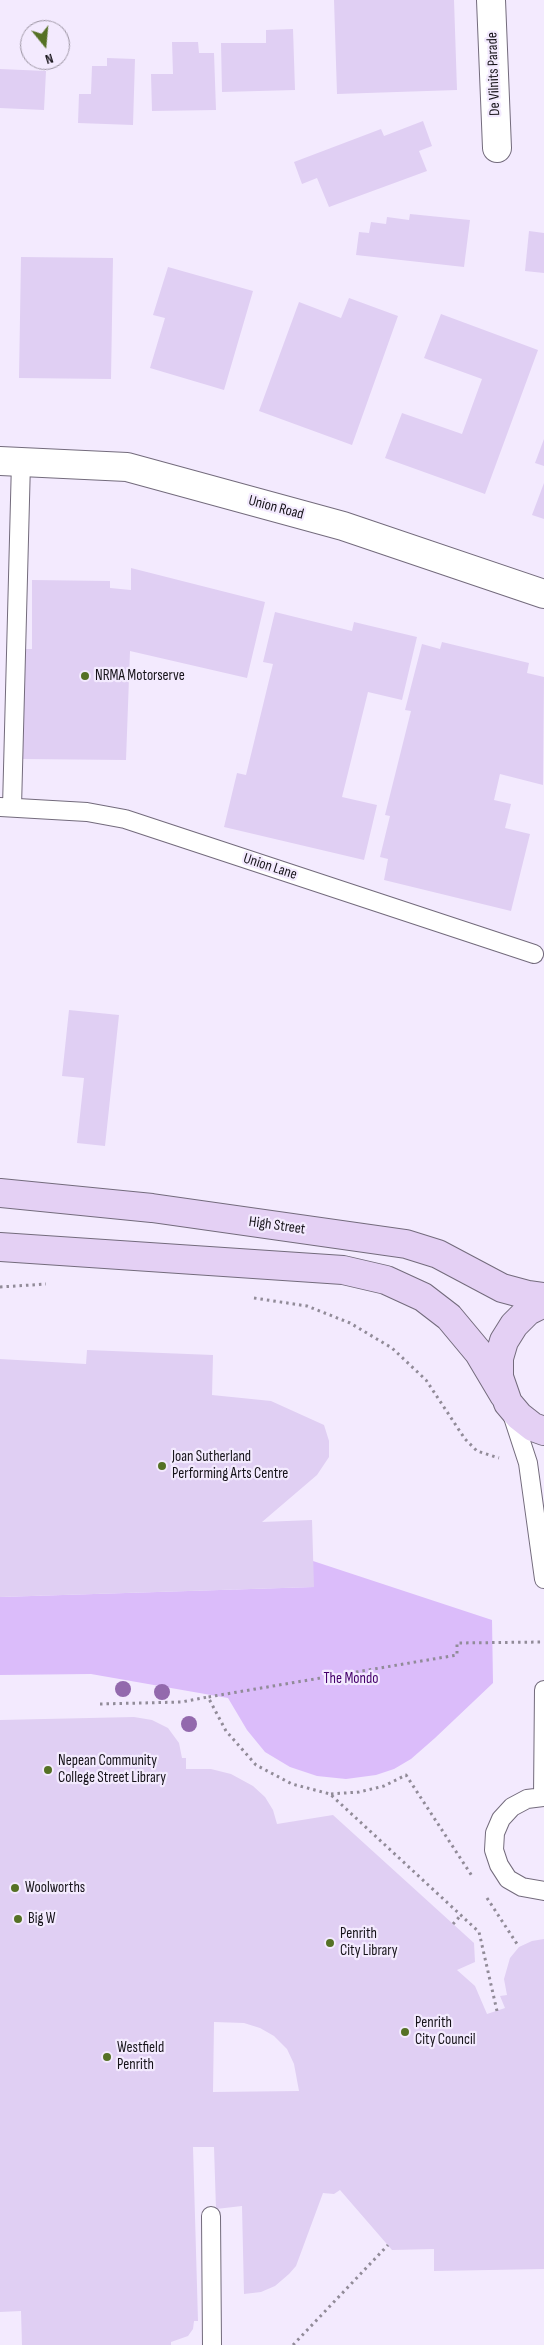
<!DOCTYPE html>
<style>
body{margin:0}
#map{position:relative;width:544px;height:2345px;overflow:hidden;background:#f3eafe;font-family:"Sofia Sans Condensed",sans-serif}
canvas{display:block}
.north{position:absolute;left:20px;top:20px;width:50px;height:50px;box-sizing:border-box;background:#f3eafe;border:1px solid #9b94a2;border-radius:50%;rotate:163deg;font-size:14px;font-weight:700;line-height:20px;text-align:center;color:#161319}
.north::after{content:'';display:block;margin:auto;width:18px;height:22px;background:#557125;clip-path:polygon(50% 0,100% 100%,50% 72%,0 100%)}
</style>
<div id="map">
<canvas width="544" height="2345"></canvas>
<div class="north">N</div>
</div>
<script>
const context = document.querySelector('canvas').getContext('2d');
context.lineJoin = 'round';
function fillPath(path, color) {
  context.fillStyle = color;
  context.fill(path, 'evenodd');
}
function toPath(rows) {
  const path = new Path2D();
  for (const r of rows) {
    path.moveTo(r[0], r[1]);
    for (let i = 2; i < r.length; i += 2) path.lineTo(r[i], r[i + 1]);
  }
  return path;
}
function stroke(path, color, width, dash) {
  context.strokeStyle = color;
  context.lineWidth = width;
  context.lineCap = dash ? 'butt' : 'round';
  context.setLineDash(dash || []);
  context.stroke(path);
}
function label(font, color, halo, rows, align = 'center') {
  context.font = font + ' "Sofia Sans Condensed",sans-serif';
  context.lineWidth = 4.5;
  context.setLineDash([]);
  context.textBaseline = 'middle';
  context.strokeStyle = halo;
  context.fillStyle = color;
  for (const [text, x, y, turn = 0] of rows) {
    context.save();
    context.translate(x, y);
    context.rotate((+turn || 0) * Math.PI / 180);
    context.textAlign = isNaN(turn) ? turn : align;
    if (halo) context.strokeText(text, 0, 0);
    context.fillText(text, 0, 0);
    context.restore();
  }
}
fillPath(toPath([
 [313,1561,492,1620,493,1683,435,1738,411,1759,394,1769,376,1775,346,1779,317,1776,290,1767,265,1752,247,1730,228,1698,91,1674,0,1675,0,1597,313,1587]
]), '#dbbcfa');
fillPath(toPath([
 [334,0,454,0,457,90,337,94],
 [293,29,295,90,222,92,221,43,266,43,266,30],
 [172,42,198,42,199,53,214,53,216,110,152,111,151,74,173,74],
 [107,58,135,59,133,125,78,123,79,94,91,94,92,66,107,66],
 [0,69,46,71,44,110,0,108],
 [423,121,432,146,419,151,427,171,329,207,317,178,302,184,294,162,381,129,384,136],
 [410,214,470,220,464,267,356,255,359,232,369,233,371,222,386,224,387,217,409,220],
 [529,231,544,233,544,273,525,271],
 [21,257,113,258,111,379,19,378],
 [168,267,253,291,224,390,150,368,165,318,153,315],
 [349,298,398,316,352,445,259,411,299,302,341,318],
 [441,314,538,350,485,494,385,458,402,413,462,434,482,379,424,358],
 [544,439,544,466,535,463],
 [544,483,544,519,532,515],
 [131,568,265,602,247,678,130,651,126,760,23,759,24,649,32,649,32,580,110,581,110,588,131,590],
 [275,612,352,631,354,622,417,637,402,700,368,692,342,797,377,805,364,860,224,827,237,773,246,775,273,664,263,662],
 [442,642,529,663,527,673,544,677,543,785,500,774,494,800,511,804,505,828,530,834,511,911,384,880,388,859,380,857,390,816,385,815,411,711,405,710,422,644,440,649],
 [69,1010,119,1015,105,1146,77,1143,84,1078,62,1076],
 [87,1350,213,1355,212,1395,271,1401,324,1425,329,1441,329,1457,317,1475,262,1522,312,1520,314,1587,0,1597,0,1359,86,1364],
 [134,1717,152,1720,168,1728,179,1743,182,1758,186,1758,186,1769,211,1769,231,1774,253,1786,265,1797,273,1810,277,1824,333,1815,474,1943,475,1962,457,1970,475,1986,487,2014,505,2008,500,1996,507,1995,504,1979,510,1958,519,1947,532,1941,544,1939,544,2269,434,2271,434,2249,392,2250,340,2190,334,2194,323,2193,296,2266,289,2274,275,2286,261,2292,244,2294,242,2206,216,2209,214,2147,193,2147,198,2321,194,2321,193,2329,188,2336,171,2342,171,2345,22,2345,21,2311,0,2312,0,1720],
 [214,2022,244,2023,260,2028,274,2036,287,2049,294,2064,299,2091,213,2092]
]), '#e0cff3');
const lane = toPath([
 [0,807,87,812,125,819,534,954],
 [12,807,21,462],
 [511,1411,528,1463,544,1579],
 [543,1796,544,1690],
 [544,1797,527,1799,512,1807,501,1819,495,1833,494,1850,499,1865,508,1879,522,1887,544,1891],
 [211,2216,212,2345]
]);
const street = toPath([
 [491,0,497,148],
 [0,461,127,467,343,526,544,594]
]);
const secondary = toPath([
 [0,1193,152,1208,406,1244,438,1254,502,1288,528,1295,544,1297],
 [0,1247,343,1270,386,1280,423,1297,449,1317,479,1353,504,1395],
 [544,1303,528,1311,514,1325,504,1341,499,1358,499,1377,508,1403,519,1416,533,1427,544,1431]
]);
stroke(lane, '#736b7c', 20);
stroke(street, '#736b7c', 30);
stroke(secondary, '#736b7c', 30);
stroke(toPath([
 [0,1287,46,1284],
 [254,1298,307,1306,350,1323,392,1348,426,1380,465,1439,477,1451,499,1458],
 [100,1704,181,1702,208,1697],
 [331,1794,359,1792,384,1786,406,1775,472,1876],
 [487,1898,519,1947],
 [453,1924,461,1915],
 [497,2011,479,1932,330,1794,292,1784,256,1765,226,1731,208,1697,457,1655,457,1643,544,1642],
 [293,2345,388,2245]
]), '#918b98', 3, [2.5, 4]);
stroke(lane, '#fff', 18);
stroke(street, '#fff', 28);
stroke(secondary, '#e4d0f4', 28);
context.fillStyle = '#9369ad';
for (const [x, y] of [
 [123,1689],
 [162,1692],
 [189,1724]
]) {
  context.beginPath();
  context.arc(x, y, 8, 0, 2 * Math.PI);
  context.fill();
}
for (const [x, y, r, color] of [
 [85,676,5,"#557125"],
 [162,1466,5,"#557125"],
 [48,1770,5,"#557125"],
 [15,1888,5,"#557125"],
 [18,1919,5,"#557125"],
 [330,1943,5,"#557125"],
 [405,2032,5,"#557125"],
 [107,2057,5,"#557125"]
]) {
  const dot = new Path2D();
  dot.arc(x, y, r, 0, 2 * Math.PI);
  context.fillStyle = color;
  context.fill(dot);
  stroke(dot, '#f3eafe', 2);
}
label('15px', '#161319', '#f3eafe', [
 ["De Vilnits Parade",494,74,-92],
 ["Union Road",276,508,15],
 ["Union Lane",270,867,18],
 ["High Street",277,1226,8]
]);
label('15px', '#161319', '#f3eafe', [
 ["NRMA Motorserve",95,676],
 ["Joan Sutherland",172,1457],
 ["Performing Arts Centre",172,1474],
 ["Nepean Community",58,1761],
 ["College Street Library",58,1778],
 ["Woolworths",25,1888],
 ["Big W",28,1919],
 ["Penrith",340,1934],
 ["City Library",340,1951],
 ["Penrith",415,2023],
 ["City Council",415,2040],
 ["Westfield",117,2048],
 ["Penrith",117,2065]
], 'left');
label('15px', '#45006b', '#f3eafe', [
 ["The Mondo",351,1679]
]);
</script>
